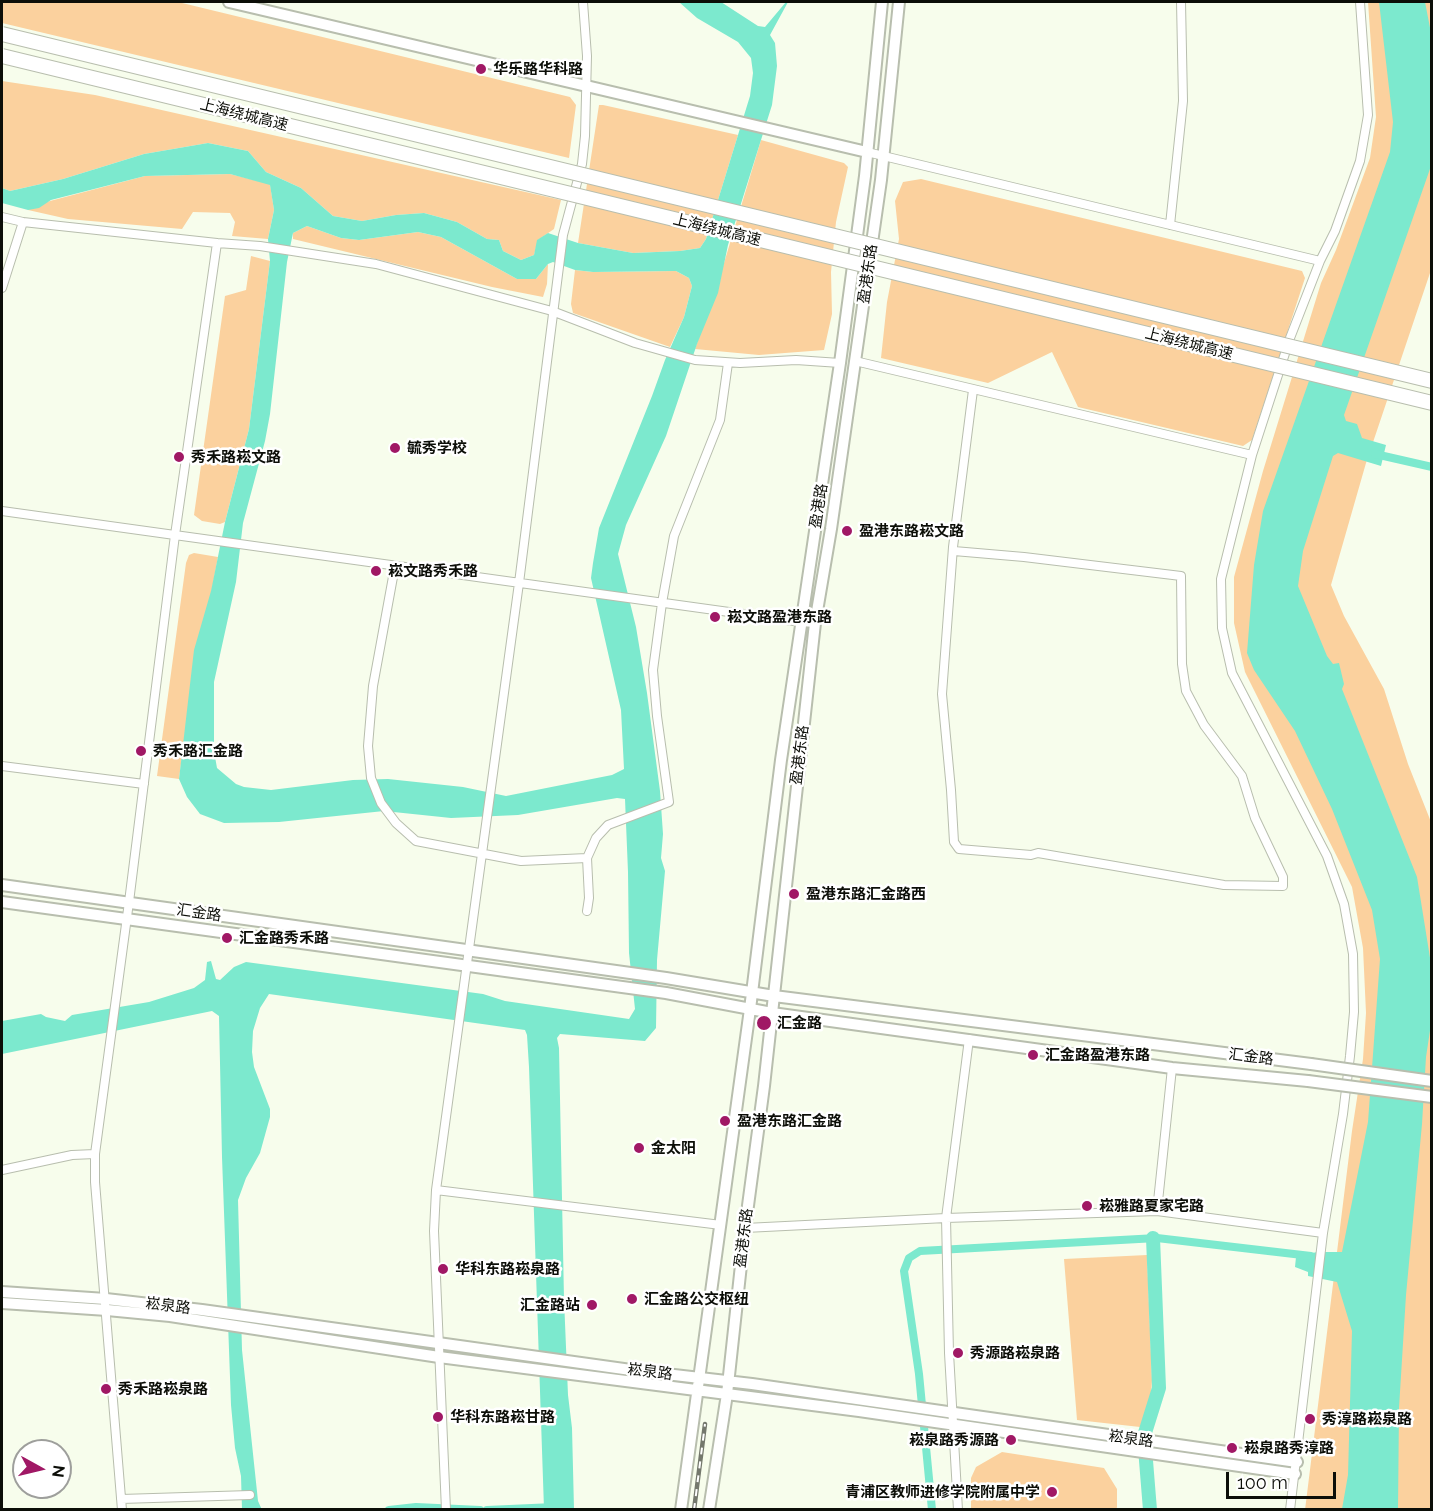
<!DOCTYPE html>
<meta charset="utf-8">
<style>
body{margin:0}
#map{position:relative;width:1433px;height:1511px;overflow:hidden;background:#f7fdec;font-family:Raleway,sans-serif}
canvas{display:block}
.frame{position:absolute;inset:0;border:3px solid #0c0e08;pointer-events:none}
.north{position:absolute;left:12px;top:1439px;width:60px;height:60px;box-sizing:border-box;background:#fff;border:2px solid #9e9f9c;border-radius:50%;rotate:98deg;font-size:16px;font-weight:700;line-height:24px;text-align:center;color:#0c0e08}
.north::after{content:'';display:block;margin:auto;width:21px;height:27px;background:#a01865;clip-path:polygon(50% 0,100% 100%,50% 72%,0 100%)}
.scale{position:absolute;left:1226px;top:1472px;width:110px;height:27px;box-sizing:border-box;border:3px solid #0c0e08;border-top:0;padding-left:8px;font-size:18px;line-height:21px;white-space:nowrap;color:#0c0e08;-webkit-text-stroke:4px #fff;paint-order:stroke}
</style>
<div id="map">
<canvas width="1433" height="1511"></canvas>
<div class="frame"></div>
<div class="north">N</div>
<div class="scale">100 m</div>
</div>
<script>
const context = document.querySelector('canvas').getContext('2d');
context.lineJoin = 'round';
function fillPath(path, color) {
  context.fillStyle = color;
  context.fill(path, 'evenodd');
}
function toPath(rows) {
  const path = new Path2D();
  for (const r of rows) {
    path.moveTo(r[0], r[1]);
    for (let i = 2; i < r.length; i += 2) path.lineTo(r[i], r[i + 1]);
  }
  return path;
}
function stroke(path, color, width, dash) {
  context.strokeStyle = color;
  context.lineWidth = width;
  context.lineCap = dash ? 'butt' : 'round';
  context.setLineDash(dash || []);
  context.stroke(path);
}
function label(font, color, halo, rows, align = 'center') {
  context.font = font + ' Raleway,"Noto Sans SC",sans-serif';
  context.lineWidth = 5;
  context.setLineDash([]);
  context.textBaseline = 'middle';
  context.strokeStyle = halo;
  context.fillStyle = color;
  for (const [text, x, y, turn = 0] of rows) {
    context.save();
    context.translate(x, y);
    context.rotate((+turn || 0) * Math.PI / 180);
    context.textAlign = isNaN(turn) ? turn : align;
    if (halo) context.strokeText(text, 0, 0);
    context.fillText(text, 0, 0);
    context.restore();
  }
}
fillPath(toPath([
 [2,2,178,2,570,97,576,105,569,158,2,23],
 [1368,2,1431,2,1431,270,1366,463,1331,585,1344,616,1384,689,1408,764,1431,822,1432,1495,1431,1509,1305,1510,1352,1131,1363,1059,1366,1013,1363,948,1352,887,1245,672,1234,623,1234,577,1263,471,1321,283,1336,250,1370,158,1376,117],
 [2,81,95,95,561,200,554,229,538,240,534,255,521,260,503,251,499,240,487,239,457,222,424,213,396,215,362,221,333,216,301,188,266,172,248,151,208,143,144,154,63,179,10,191,2,188],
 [599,105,603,105,738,135,706,239,700,248,680,251,633,253,578,243],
 [761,140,844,163,848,167,836,222,831,272,832,314,824,350,759,355,695,349,724,263],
 [230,174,270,184,274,210,268,239,232,236,235,222,230,213,193,212,182,229,68,219,28,210,31,206,145,176],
 [921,179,1302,271,1305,278,1252,440,1243,446,1078,407,1052,352,988,383,881,358,887,302,899,239,895,201,903,182],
 [307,226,341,238,359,240,418,232,441,237,517,279,536,279,548,264,547,284,543,297,492,287,293,239,293,233],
 [251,256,270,261,249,429,225,522,220,524,202,521,194,515,225,296,246,290],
 [575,270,593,272,676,271,689,278,692,286,684,317,670,347,573,313,571,304],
 [194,553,218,557,185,733,179,779,157,776,186,563,189,555],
 [1147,1255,1152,1380,1151,1397,1140,1427,1077,1420,1064,1259],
 [1002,1452,1104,1468,1117,1489,1117,1507,1116,1510,971,1509,971,1478,976,1467]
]), '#fbd19e');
fillPath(toPath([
 [679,2,721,2,758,26,765,27,786,2,788,2,770,35,775,43,777,66,772,105,728,245,718,293,697,344,666,436,626,525,618,554,636,627,647,693,660,791,663,834,661,858,665,871,657,960,656,1028,645,1041,560,1034,557,1038,559,1048,564,1299,568,1395,572,1428,574,1509,544,1509,529,1067,527,1035,525,1030,269,994,260,1008,253,1031,252,1052,254,1067,270,1109,270,1117,260,1153,246,1178,238,1200,242,1350,258,1501,262,1510,242,1509,241,1476,235,1448,231,1405,222,1157,219,1016,212,1011,2,1054,2,1021,41,1014,46,1017,65,1021,72,1015,149,1002,194,988,205,980,207,962,211,961,216,979,220,980,234,967,246,962,483,994,505,1001,629,1019,635,1009,629,953,628,872,625,799,617,798,518,815,451,818,384,811,279,822,224,823,200,814,187,797,179,779,194,650,211,591,225,522,249,429,270,261,268,239,274,210,270,185,230,174,145,176,51,200,39,208,28,210,2,203,2,188,10,191,63,179,144,154,208,143,248,151,266,172,301,188,333,216,362,221,396,215,424,213,457,222,487,239,499,240,503,251,521,260,534,255,537,240,548,233,578,243,633,253,680,251,700,248,706,239,750,96,753,73,751,58,738,42,697,18],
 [307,226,341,238,359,240,418,232,441,237,517,279,536,279,548,264,553,262,575,270,593,272,676,271,689,278,692,286,684,317,665,360,652,396,599,528,593,563,591,578,621,710,624,769,612,775,506,796,463,787,388,779,353,780,271,790,244,787,236,784,217,768,214,751,214,682,236,582,243,523,265,441,270,414,287,262,293,233],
 [1379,2,1425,2,1432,38,1431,166,1344,415,1346,421,1357,424,1362,438,1386,445,1381,466,1338,453,1333,456,1303,551,1298,586,1327,656,1333,664,1339,663,1344,684,1342,689,1417,877,1431,964,1431,1024,1426,1057,1422,1124,1406,1295,1399,1408,1398,1509,1342,1509,1348,1475,1352,1331,1337,1282,1308,1276,1308,1272,1295,1267,1296,1257,1317,1252,1342,1252,1368,1122,1380,959,1372,910,1332,809,1295,731,1254,670,1247,653,1254,565,1263,511,1390,152,1393,122]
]), '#7ce9ce');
stroke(toPath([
 [1375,454,1432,467],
 [389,1510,416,1507,480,1510],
 [487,1510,554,1507],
 [932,1510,919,1374,904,1271,909,1258,920,1251,1157,1238,1311,1256]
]), '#7ce9ce', 8);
stroke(toPath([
 [1150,1510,1144,1436,1159,1388,1153,1238]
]), '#7ce9ce', 14);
const street = toPath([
 [867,152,1320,261],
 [2,217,23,222,217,243,260,246,376,264,552,311,635,343,695,360,740,363,796,360,840,363],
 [1170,225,1183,101,1181,2],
 [2,288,23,222],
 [855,361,1252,455],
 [973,390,953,547,942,694,951,790,954,842,959,849,1031,855,1038,853,1109,865],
 [2,511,801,622,815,623],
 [954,551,1024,557,1181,576,1182,664,1186,691,1204,725,1242,776,1255,818,1283,877,1283,886,1224,885,1109,865],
 [395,566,373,686,368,746,371,778,381,803,396,823,416,841,521,861,587,858],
 [2,766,144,784],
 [587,911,589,898,587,858,596,838,608,825,669,802,657,716,653,670,662,603,674,536,720,420,728,363],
 [2,1170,72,1155,95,1154],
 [436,1190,721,1225],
 [1157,1211,1172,1068],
 [745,1228,946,1218,1157,1211,1323,1233],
 [121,1499,250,1495],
 [122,1510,95,1182,95,1154,129,902,175,535,217,243],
 [446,1510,434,1231,436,1190,519,583,563,235,582,164,585,136,587,56,583,2],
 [958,1510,949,1353,946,1218,969,1039],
 [1290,1510,1323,1233,1343,1114,1350,1056,1354,1012,1353,954,1344,904,1327,856,1232,673,1222,628,1221,579,1252,455,1290,338,1320,261,1335,231,1360,161,1368,115,1360,2]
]);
const secondary = toPath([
 [229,2,867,152],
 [2,885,666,978,774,996,1311,1064],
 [2,902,666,993,772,1013,1172,1068,1308,1081],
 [2,1292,106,1299,202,1310,631,1370,752,1384,1297,1462],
 [2,1303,107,1310,170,1316,439,1357,859,1411,1295,1474],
 [681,1510,750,1009,781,760,840,363,865,176,882,2],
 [709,1510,727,1394,745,1228,764,1086,815,623,831,529,881,180,899,2]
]);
stroke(street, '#b8beae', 10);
stroke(secondary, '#b8beae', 14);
stroke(street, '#fff', 8);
stroke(secondary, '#fff', 10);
const rail = toPath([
 [694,1510,705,1424]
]);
stroke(rail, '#74786d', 4.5);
stroke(rail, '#fff', 2, [7]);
const secondaryBridge = toPath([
 [1311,1064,1432,1081],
 [1308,1081,1432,1097]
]);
const highwayBridge = toPath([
 [2,34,1432,381],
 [2,56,1432,403]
]);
stroke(secondaryBridge, '#b8beae', 14, []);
stroke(highwayBridge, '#b8beae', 16, []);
stroke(secondaryBridge, '#fff', 10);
stroke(highwayBridge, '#fff', 14);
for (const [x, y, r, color] of [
 [481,69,6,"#a01865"],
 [395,448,6,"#a01865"],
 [179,457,6,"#a01865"],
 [847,531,6,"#a01865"],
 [376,571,6,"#a01865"],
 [715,617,6,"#a01865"],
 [141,751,6,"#a01865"],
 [794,894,6,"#a01865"],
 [227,938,6,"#a01865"],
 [764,1023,8,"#a01865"],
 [1033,1055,6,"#a01865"],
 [725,1121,6,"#a01865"],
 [639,1148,6,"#a01865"],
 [1087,1206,6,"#a01865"],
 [443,1269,6,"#a01865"],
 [632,1299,6,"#a01865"],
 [592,1305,6,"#a01865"],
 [958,1353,6,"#a01865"],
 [106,1389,6,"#a01865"],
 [438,1417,6,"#a01865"],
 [1310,1419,6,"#a01865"],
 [1011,1440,6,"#a01865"],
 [1232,1448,6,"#a01865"],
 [1052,1492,6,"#a01865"]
]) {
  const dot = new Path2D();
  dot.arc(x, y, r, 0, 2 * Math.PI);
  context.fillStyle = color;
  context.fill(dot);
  stroke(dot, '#fff', 2);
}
label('bold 15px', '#0c0e08', '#fff', [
 ["华乐路华科路",493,69],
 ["毓秀学校",407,448],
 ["秀禾路崧文路",191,457],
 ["盈港东路崧文路",859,531],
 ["崧文路秀禾路",388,571],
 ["崧文路盈港东路",727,617],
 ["秀禾路汇金路",153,751],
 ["盈港东路汇金路西",806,894],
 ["汇金路秀禾路",239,938],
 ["汇金路",777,1023],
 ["汇金路盈港东路",1045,1055],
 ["盈港东路汇金路",737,1121],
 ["金太阳",651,1148],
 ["崧雅路夏家宅路",1099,1206],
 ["华科东路崧泉路",455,1269],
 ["汇金路公交枢纽",644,1299],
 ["汇金路站",580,1305,"right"],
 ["秀源路崧泉路",970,1353],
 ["秀禾路崧泉路",118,1389],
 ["华科东路崧甘路",450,1417],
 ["秀淳路崧泉路",1322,1419],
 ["崧泉路秀源路",999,1440,"right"],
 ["崧泉路秀淳路",1244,1448],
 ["青浦区教师进修学院附属中学",1040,1492,"right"]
], 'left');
label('15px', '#0c0e08', '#fff', [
 ["上海绕城高速",244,115,14],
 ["上海绕城高速",717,230,14],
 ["盈港东路",868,274,-82],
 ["上海绕城高速",1189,344,14],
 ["盈港路",819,506,-81],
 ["盈港东路",800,755,-83],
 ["汇金路",199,913,8],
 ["汇金路",1251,1057,7],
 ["盈港东路",744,1238,-83],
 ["崧泉路",168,1306,7],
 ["崧泉路",650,1372,7],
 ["崧泉路",1131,1439,8]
]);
</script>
